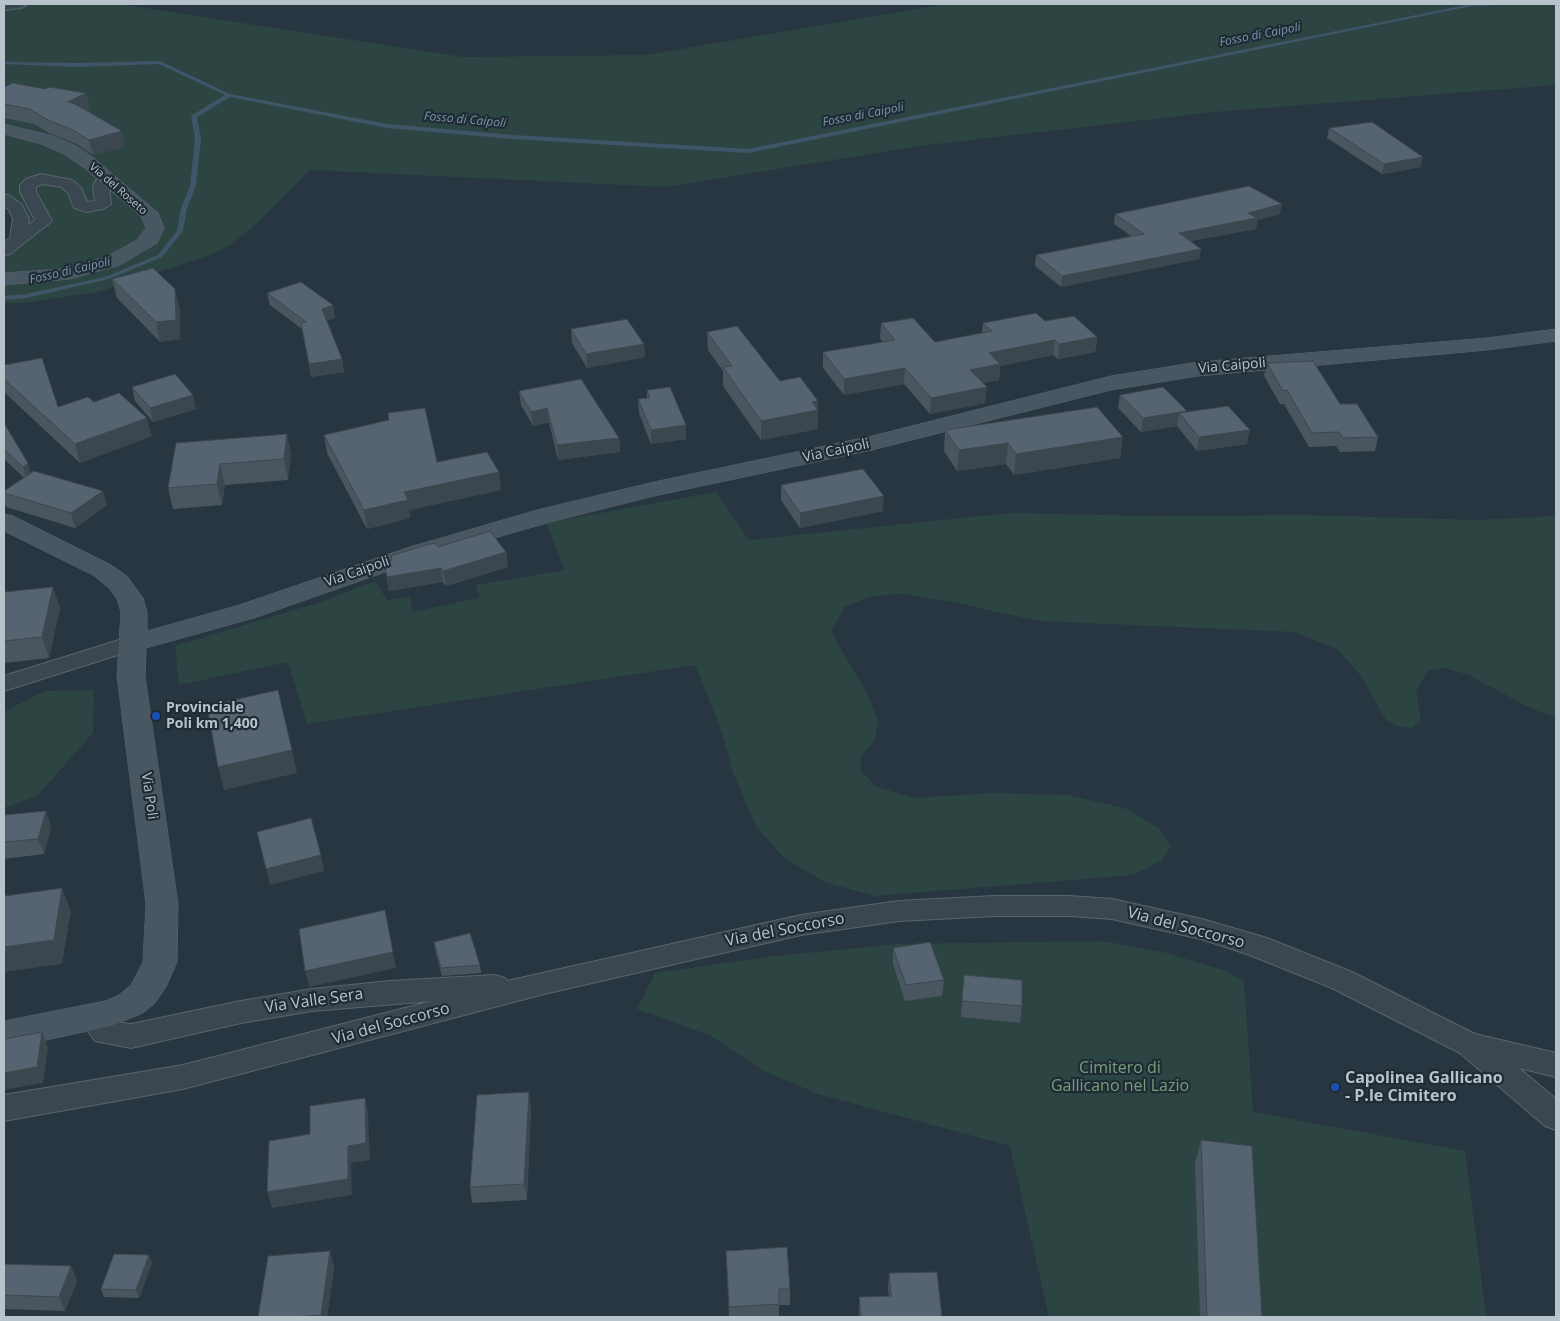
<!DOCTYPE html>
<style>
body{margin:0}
#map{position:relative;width:1560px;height:1321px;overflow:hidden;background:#273640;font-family:"Open Sans",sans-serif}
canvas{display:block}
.frame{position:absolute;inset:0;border:5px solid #b8c2ca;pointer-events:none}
</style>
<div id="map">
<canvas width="1560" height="1321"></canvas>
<div class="frame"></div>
</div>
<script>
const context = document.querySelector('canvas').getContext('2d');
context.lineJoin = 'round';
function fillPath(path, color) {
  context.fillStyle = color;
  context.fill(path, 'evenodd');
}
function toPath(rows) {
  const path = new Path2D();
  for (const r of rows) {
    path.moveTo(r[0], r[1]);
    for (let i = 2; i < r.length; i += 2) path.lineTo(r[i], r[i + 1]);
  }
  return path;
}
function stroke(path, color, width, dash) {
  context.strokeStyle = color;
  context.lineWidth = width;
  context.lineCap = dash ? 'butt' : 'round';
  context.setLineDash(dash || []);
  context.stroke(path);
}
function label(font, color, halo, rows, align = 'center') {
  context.font = font + ' "Open Sans",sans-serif';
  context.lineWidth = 4.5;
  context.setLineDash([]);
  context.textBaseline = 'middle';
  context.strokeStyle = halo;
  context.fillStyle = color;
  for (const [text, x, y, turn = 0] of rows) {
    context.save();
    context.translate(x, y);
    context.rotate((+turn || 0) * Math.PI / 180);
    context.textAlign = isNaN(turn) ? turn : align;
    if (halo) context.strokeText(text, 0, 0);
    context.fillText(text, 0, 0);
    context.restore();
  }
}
fillPath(toPath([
 [4,4,119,4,463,57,646,55,946,4,1556,4,1556,85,1214,112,919,146,667,187,310,170,257,223,232,244,210,255,98,292,25,303,4,303,4,244,19,238,16,208,4,199],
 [716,492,749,540,1010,513,1152,516,1305,515,1478,520,1556,516,1556,718,1530,708,1469,675,1443,668,1428,671,1416,691,1421,721,1412,728,1398,726,1386,720,1360,675,1337,649,1294,632,1039,621,947,601,902,594,873,596,845,606,831,631,870,699,878,722,875,741,862,755,860,769,875,786,913,798,992,793,1068,795,1127,809,1160,829,1171,846,1162,860,1133,875,875,896,824,882,783,857,756,826,733,773,721,730,695,665,307,724,288,662,179,685,175,646,321,602,375,581,387,600,410,596,413,612,480,597,475,585,565,570,546,523],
 [94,690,93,733,38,795,4,808,4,712,44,691],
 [1103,941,1167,953,1223,970,1244,981,1253,1112,1465,1151,1486,1317,1049,1317,1010,1146,818,1094,766,1072,709,1035,637,1009,655,973,775,956,898,944]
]), '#2c4543');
fillPath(toPath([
 [1471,4,1499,4,1497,5,1472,6,748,153,513,139,387,128,230,97,197,117,201,138,196,186,187,208,183,231,162,257,109,279,26,298,4,300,4,296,26,294,105,277,158,255,177,231,181,208,190,186,195,138,191,116,225,95,159,64,77,67,4,64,4,62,77,63,160,61,230,94,387,124,513,135,748,149,1471,4]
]), '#3e5668');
const street = toPath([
 [4,4,28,4,22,8,4,10,4,4],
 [105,171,113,176,109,186,111,204,103,209,87,212,74,208,68,193,61,187,42,184,36,187,36,192,52,221,10,254,4,255,4,242,10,238,13,219,9,210,4,206,4,194,10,196,22,205,29,219,28,225,35,220,20,192,20,185,26,179,41,174,72,180,81,188,87,202,95,201,93,186,100,173,105,171],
 [132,636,140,638,144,643,140,648,4,691,4,676,132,636],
 [994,896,1069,896,1112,899,1202,919,1267,938,1352,972,1475,1034,1556,1053,1556,1077,1519,1068,1556,1099,1556,1130,1545,1126,1460,1053,1332,988,1247,954,1201,939,1112,919,1069,916,994,916,899,921,801,935,544,994,183,1089,4,1121,4,1095,183,1065,432,1001,312,1011,241,1023,131,1048,95,1041,89,1033,85,1025,85,1016,89,1008,100,1004,111,1008,115,1016,115,1022,131,1024,241,1001,312,989,390,981,495,975,505,978,507,981,801,915,899,901,994,896]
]);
const secondary = toPath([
 [4,124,53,136,76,146,95,159,158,213,164,228,157,243,120,265,70,279,4,285,4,273,62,269,106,257,137,240,146,228,142,218,136,212,83,167,64,154,41,144,4,134,4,124],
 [1556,329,1556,341,1487,350,1198,376,1111,390,872,450,654,496,554,521,428,557,254,618,146,648,145,676,178,904,177,962,166,987,155,1003,143,1013,111,1026,4,1049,4,1021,105,1001,119,995,131,985,143,962,146,904,117,676,121,612,117,599,109,588,93,575,4,531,4,514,13,516,111,565,127,576,143,598,147,612,147,631,236,606,410,547,537,510,654,482,872,436,1111,376,1198,362,1487,338,1556,329]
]);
stroke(street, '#59656d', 2);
stroke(secondary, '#59656d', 1);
fillPath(street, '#3b4750');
fillPath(secondary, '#495763');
fillPath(toPath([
 [4,87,90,107,86,110,126,146,93,155,77,144,49,133,34,124,4,118],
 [1329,128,1421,167,1382,174,1327,138],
 [1115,214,1280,214,1257,220,1256,229,1190,241,1201,249,1199,259,1061,287,1035,266,1036,255,1131,236,1114,224],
 [112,279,180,309,180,339,160,342,117,298],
 [267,293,333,305,335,318,327,320,342,359,344,372,311,377,302,329,270,305],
 [1045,321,1097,337,1095,352,1058,359,1053,355,1000,366,999,380,983,383,985,403,930,414,904,384,844,395,823,368,823,352,883,342,880,339,881,323,935,342,982,333,983,323],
 [571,329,644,344,645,357,587,368,572,343],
 [707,332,780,381,818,401,818,429,761,440,723,386,723,371,708,350],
 [1267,363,1340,404,1378,437,1375,451,1340,452,1336,446,1309,447,1284,404,1280,404,1264,376],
 [4,365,58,407,94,402,152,436,80,463,4,392],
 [132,387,196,409,153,422,135,401],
 [647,390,686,439,651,444,639,413,638,399,647,398],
 [519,391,619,438,620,452,558,460,549,422,533,426,521,405],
 [1120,395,1187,412,1247,444,1197,451,1177,426,1141,432,1118,408],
 [4,423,31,473,107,505,75,528,6,507,4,499,4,491,24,478,4,459],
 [945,430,1123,437,1120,458,1014,475,1006,464,957,471,944,451],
 [324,435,437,462,501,490,409,510,410,518,367,529,327,453],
 [176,443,291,455,288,480,225,485,222,505,173,509,168,488],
 [781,485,883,511,800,528,781,500],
 [438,547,506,552,508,567,446,586,443,582,389,591,384,563],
 [4,592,60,607,49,658,4,663],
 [46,811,51,827,44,854,4,859,4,815],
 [434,942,480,965,481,973,442,976,435,950],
 [893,948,944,980,942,996,905,1001,893,964],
 [964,975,1022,1006,1020,1023,961,1017],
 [531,1108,527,1200,472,1203,470,1187],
 [1201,1140,1262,1317,1200,1317,1195,1164],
 [726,1251,790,1289,790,1305,779,1305,779,1317,729,1317],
 [149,1255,152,1263,139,1298,104,1297,101,1289],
 [4,1264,71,1266,77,1281,65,1311,4,1309],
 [334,1267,327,1317,258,1317],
 [889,1273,942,1317,859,1317,859,1297,889,1296,888,1289]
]), '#495660');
fillPath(toPath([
 [86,93,90,107,72,117,68,102],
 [122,131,126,146,93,155,89,140],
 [1423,157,1421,167,1382,174,1384,164],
 [1282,204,1280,214,1257,220,1256,229,1178,243,1179,233,1248,213],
 [1201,249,1199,259,1061,287,1062,276],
 [175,289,180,309,180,339,160,342,156,322],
 [333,305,335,318,324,321,322,309],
 [1097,337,1095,352,1058,359,1059,344],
 [1055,340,1053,355,1000,366,999,380,969,386,970,370,989,353],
 [644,344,645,357,587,368,586,354],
 [342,359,344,372,311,377,309,364],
 [905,368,904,384,844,395,844,379],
 [987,387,985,403,930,414,931,398],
 [193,395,196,409,153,422,150,408],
 [818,401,818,429,761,440,761,421,812,402],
 [547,408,549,422,533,426,531,412],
 [1187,411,1185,421,1179,413,1177,426,1141,432,1143,418],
 [147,418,152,436,80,463,75,444],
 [686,425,686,439,651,444,651,430],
 [1250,430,1247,444,1197,451,1199,437],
 [287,434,291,455,288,480,284,459],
 [1123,437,1120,458,1014,475,1016,454],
 [619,438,620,452,558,460,557,445],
 [1008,443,1006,464,957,471,959,450],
 [28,463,32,477,27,481,23,467],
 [220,464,225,485,222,505,217,484],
 [499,472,501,490,409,510,410,518,367,529,364,510,404,492],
 [103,491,107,505,75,528,71,513],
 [884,496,883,511,800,528,800,513],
 [506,552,508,567,446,586,443,571],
 [441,568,443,582,389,591,387,577],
 [53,587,60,607,49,658,42,637],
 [292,750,297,773,224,790,218,767],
 [46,811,51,827,44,854,38,839],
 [321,855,324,871,270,885,266,869],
 [62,888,71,911,62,964,4,972,4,947],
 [393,952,396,968,309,987,305,971],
 [42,1032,48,1048,43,1083,4,1090,4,1073],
 [529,1092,531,1108,527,1200,524,1184],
 [365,1098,368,1114,370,1160,351,1163,352,1195,272,1208,267,1192,348,1146],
 [330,1251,334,1267,327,1317,322,1317,321,1315],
 [149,1255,152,1263,139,1298,136,1290],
 [71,1266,77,1281,65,1311,59,1297]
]), '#3c464e');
const building = toPath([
 [13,83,45,89,49,87,86,93,68,102,75,104,122,131,89,140,73,130,46,119,30,109,4,104,4,87,13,83],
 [1372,122,1423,157,1384,164,1329,128,1372,122],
 [1249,186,1282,204,1248,213,1257,218,1179,233,1201,249,1062,276,1036,255,1144,234,1115,214,1249,186],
 [153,268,175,289,176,320,156,322,112,279,153,268],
 [301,282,333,305,322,309,342,359,309,364,301,323,306,322,267,293,301,282],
 [1036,313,1045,321,1074,316,1097,337,1059,344,1055,340,989,353,1000,364,970,370,987,387,931,398,905,368,844,379,823,352,895,340,881,323,913,318,935,342,992,331,983,323,1036,313],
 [627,319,644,344,586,354,571,329,627,319],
 [737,326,780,381,800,377,818,401,812,402,818,410,761,421,723,367,732,366,707,332,737,326],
 [42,358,58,407,88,397,94,402,119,393,147,418,75,444,4,379,4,365,42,358],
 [1313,361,1340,404,1357,404,1378,437,1343,438,1339,432,1312,433,1287,390,1283,391,1267,363,1313,361],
 [175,374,193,395,150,408,132,387,175,374],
 [581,379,619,438,557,445,547,408,531,412,519,391,581,379],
 [670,387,686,425,651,430,638,399,650,398,647,390,670,387],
 [1163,387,1187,411,1143,418,1120,395,1163,387],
 [1228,406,1250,430,1199,437,1179,413,1228,406],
 [1097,407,1123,437,1016,454,1008,443,959,450,945,430,1097,407],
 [425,408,437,462,487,452,499,472,404,492,408,500,364,510,324,435,389,420,388,413,425,408],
 [4,423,28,463,23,467,4,449,4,423],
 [287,434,284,459,220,464,217,484,168,488,176,443,287,434],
 [863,469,884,496,800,513,781,485,863,469],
 [34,471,103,491,71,513,4,493,4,491,34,471],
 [490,531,506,552,443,571,441,568,387,577,384,563,392,560,391,556,422,546,435,543,438,547,490,531],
 [53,587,42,637,4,641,4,592,53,587],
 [278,690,292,750,218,767,207,706,278,690],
 [46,811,38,839,4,842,4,815,46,811],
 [311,818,321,855,266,869,257,832,311,818],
 [62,888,54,940,4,947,4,896,62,888],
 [385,910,393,952,305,971,299,929,385,910],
 [470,933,480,965,441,968,434,942,470,933],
 [930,942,944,980,906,985,893,948,930,942],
 [964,975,1022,980,1022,1006,962,1001,964,975],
 [42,1032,37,1067,4,1073,4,1039,42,1032],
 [529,1092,524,1184,470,1187,477,1095,529,1092],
 [365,1098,366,1143,348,1146,348,1179,267,1192,269,1141,310,1134,310,1106,365,1098],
 [1201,1140,1252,1146,1262,1317,1207,1317,1201,1140],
 [787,1247,790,1289,779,1289,779,1304,729,1307,726,1251,787,1247],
 [330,1251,321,1315,296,1317,258,1317,268,1256,330,1251],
 [114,1254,149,1255,136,1290,101,1289,114,1254],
 [4,1264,71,1266,59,1297,4,1295,4,1264],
 [937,1272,942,1317,861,1317,859,1297,891,1296,889,1273,937,1272]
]);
fillPath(building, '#556470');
stroke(building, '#3c464e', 1);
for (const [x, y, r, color] of [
 [156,716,5,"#1a4fb4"],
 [1335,1087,5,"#1a4fb4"]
]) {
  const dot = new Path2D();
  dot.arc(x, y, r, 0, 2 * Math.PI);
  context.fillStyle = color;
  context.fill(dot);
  stroke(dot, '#202c35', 2);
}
label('11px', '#b8c2ca', '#202c35', [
 ["Via del Roseto",118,189,41]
]);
label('italic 12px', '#7a96ac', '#202c35', [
 ["Fosso di Caipoli",1260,35,-11],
 ["Fosso di Caipoli",863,115,-11],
 ["Fosso di Caipoli",465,120,5],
 ["Fosso di Caipoli",70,271,-13]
]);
label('14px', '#b8c2ca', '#202c35', [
 ["Via Caipoli",1232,366,-5],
 ["Via Caipoli",836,451,-12],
 ["Via Caipoli",357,572,-19],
 ["Via Poli",149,796,82]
]);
label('bold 14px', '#b8c2ca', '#202c35', [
 ["Provinciale",166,708],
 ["Poli km 1,400",166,724]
], 'left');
label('16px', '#b8c2ca', '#202c35', [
 ["Via del Soccorso",1186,928,15],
 ["Via del Soccorso",785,930,-11],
 ["Via Valle Sera",314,1001,-8],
 ["Via del Soccorso",391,1024,-15]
]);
label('16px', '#779f7b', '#202c35', [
 ["Cimitero di",1120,1068],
 ["Gallicano nel Lazio",1120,1086]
]);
label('bold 16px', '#b8c2ca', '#202c35', [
 ["Capolinea Gallicano",1345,1078],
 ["- P.le Cimitero",1345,1096]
], 'left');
</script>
